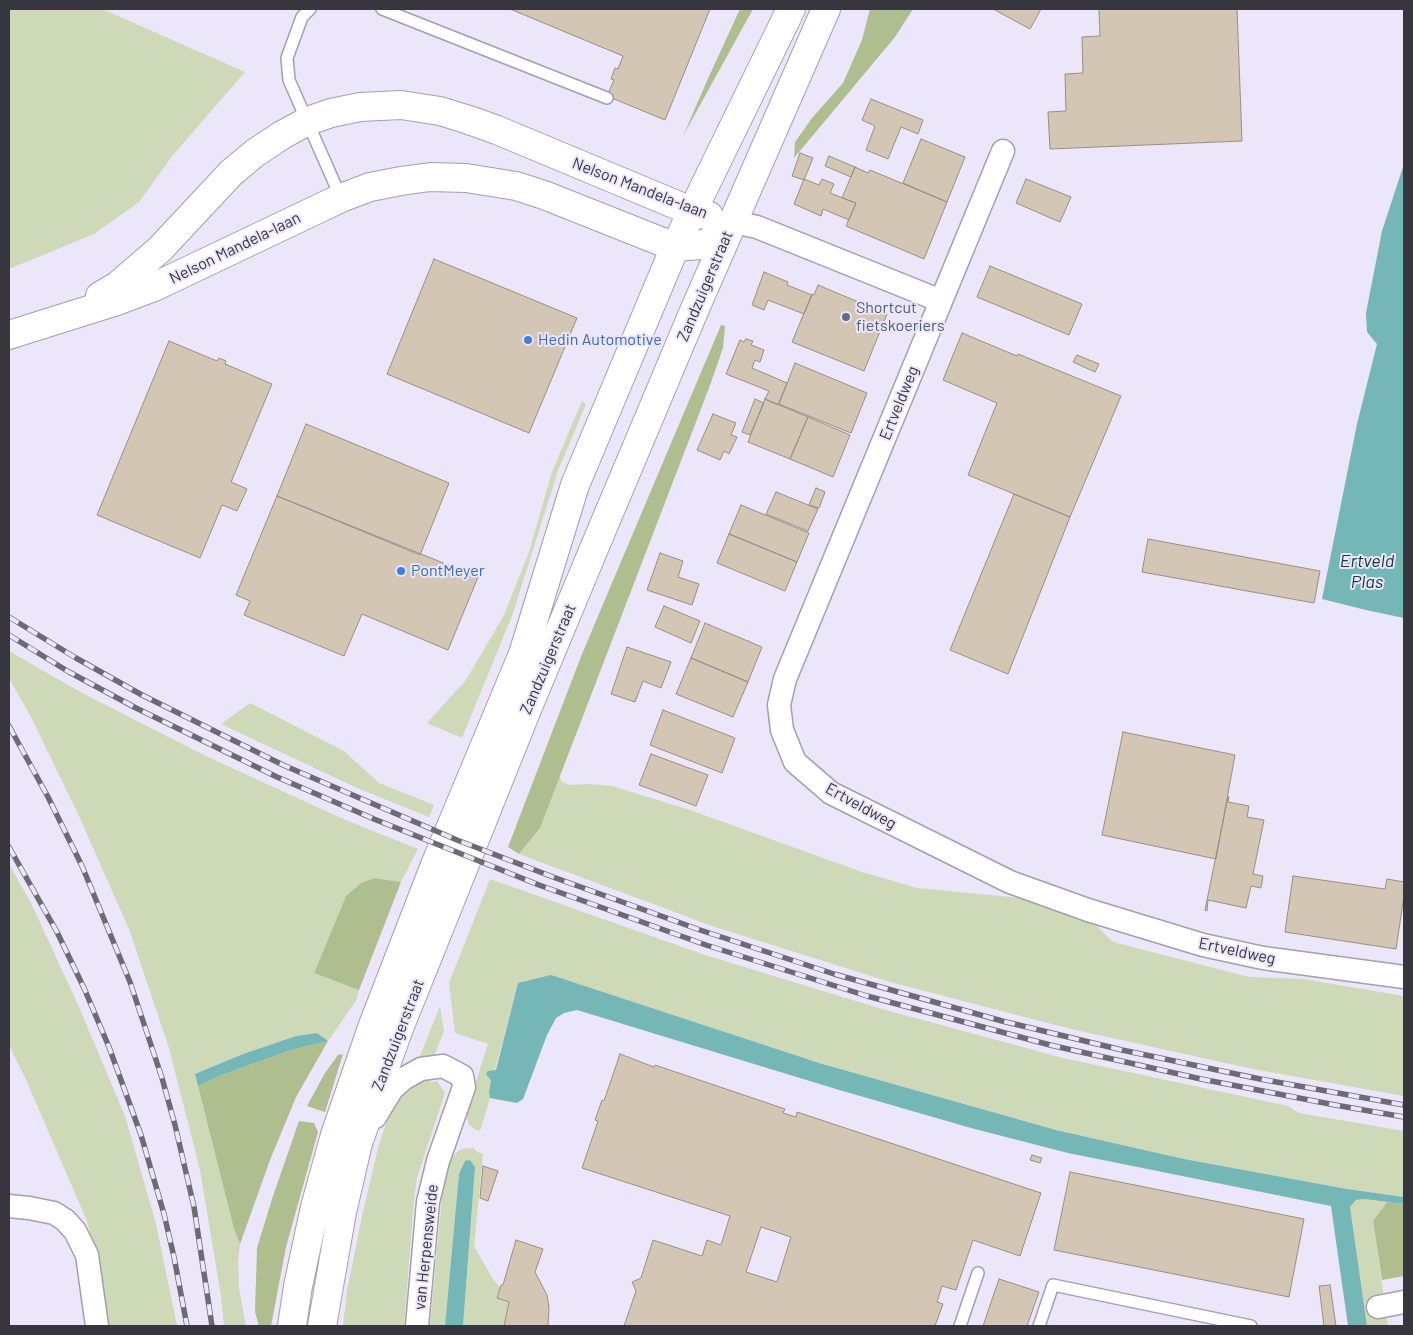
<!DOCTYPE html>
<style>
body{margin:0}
#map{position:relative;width:1413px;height:1335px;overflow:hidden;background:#ebe6f9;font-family:Barlow,sans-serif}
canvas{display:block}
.frame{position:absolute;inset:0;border:10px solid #37353d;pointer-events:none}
</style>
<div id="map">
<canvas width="1413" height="1335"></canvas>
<div class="frame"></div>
</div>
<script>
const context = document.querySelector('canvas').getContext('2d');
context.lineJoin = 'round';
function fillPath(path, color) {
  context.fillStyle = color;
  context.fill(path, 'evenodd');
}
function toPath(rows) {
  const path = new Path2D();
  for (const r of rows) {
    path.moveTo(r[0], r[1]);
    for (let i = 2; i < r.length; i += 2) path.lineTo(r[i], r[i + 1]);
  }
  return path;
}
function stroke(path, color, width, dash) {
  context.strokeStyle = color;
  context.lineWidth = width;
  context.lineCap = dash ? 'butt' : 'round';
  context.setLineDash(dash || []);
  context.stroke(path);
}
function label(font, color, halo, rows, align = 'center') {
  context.font = font + ' Barlow,sans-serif';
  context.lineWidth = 4;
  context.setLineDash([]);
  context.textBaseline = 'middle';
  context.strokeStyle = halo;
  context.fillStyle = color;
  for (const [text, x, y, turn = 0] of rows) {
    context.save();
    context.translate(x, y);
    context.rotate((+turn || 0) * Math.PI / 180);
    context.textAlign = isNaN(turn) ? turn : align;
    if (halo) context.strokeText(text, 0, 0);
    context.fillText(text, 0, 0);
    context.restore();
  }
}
fillPath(toPath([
 [9,9,102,9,245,72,173,155,139,202,94,234,9,269],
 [582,401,586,404,558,471,512,616,462,738,427,723,466,680,504,615,529,552,552,472],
 [9,651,84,694,206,756,343,819,418,849,401,882,374,878,361,883,346,896,314,973,359,990,357,999,349,1011,328,1041,317,1033,296,1036,243,1054,195,1074,234,1229,240,1244,238,1261,239,1288,246,1326,224,1326,221,1296,200,1170,169,1048,129,929,79,816,31,717,9,678],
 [250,703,344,751,379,783,434,805,429,817,357,788,221,724],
 [559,776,562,782,571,785,590,784,612,786,690,810,862,872,917,888,1021,898,1095,924,1113,942,1249,977,1303,979,1404,996,1404,1096,1253,1069,1071,1029,890,982,712,926,519,854,540,828],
 [9,864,31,903,79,1007,125,1116,156,1224,177,1326,105,1326,96,1261,87,1221,27,1082,9,1045],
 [490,879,702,954,882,1009,1063,1058,1288,1106,1299,1113,1404,1131,1404,1197,1347,1189,1184,1159,1056,1130,819,1063,518,983,495,1070,491,1079,489,1093,490,1098,480,1131,476,1130,469,1125,467,1118,467,1110,488,1044,455,1033,449,983],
 [440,1006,444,1031,435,1054,418,1061],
 [429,1078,430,1082,437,1081,445,1093,417,1178,414,1200,404,1326,343,1326,347,1291,362,1216,378,1148,392,1105,401,1094],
 [473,1148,477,1152,483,1154,474,1246,491,1276,500,1288,497,1298,509,1302,504,1326,463,1326,475,1167,459,1174,445,1326,430,1326,442,1197,446,1170,453,1156,461,1149],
 [1364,1199,1387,1202,1373,1221,1388,1326,1367,1326,1350,1207,1356,1200]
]), '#ced9b8');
fillPath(toPath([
 [740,9,753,9,683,136,706,83],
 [870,9,913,9,895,37,794,158,795,142,812,118,843,83,862,40],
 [721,325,725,326,723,348,709,388,540,828,519,854,508,847,582,654],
 [374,878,401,882,359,990,314,973,346,896,361,883],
 [328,1041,296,1097,270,1160,240,1244,234,1229,198,1086,219,1076,291,1050],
 [343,1054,325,1112,307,1106,325,1073,338,1055],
 [299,1121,314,1123,318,1132,286,1247,271,1326,259,1326,255,1312,257,1248,272,1199],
 [1387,1202,1404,1204,1404,1276,1382,1280,1373,1221]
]), '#afbe8f');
fillPath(toPath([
 [1404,164,1404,618,1366,610,1322,599,1357,424,1377,344,1367,332,1366,313,1382,231],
 [551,975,819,1063,1056,1130,1184,1159,1347,1189,1404,1197,1404,1204,1364,1199,1356,1200,1350,1207,1367,1326,1348,1326,1331,1206,1068,1153,971,1128,836,1089,577,1010,564,1013,556,1018,547,1035,523,1099,517,1103,490,1098,489,1093,491,1080,486,1074,488,1071,496,1070,518,983],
 [317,1033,328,1041,291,1050,219,1076,198,1086,195,1074,243,1054,296,1036],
 [470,1160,475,1167,463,1326,445,1326,459,1174,465,1161]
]), '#75b6b6');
const building = toPath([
 [510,9,710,9,665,120,607,96,614,80,611,79,615,68,618,69,623,56,510,9],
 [993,9,1041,9,1030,29,993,9],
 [1099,9,1237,9,1242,141,1050,149,1048,112,1066,111,1065,74,1083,73,1082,37,1100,36,1099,9],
 [871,99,923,120,918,134,901,127,888,159,866,150,875,126,862,120,871,99],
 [921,139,965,157,947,202,903,183,921,139],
 [800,153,813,158,804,180,792,176,800,153],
 [829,156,855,167,851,177,825,166,829,156],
 [855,167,868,173,870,170,947,202,924,259,846,226,856,203,842,198,855,167],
 [804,179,819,185,822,179,834,184,830,193,856,203,849,220,823,209,821,216,794,204,804,179],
 [1026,179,1071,197,1060,222,1016,203,1026,179],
 [434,259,577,318,529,433,387,374,434,259],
 [990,266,1082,304,1069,335,977,297,990,266],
 [764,272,788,282,787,285,812,295,804,314,768,300,764,310,752,305,764,272],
 [818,285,887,314,864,371,792,342,812,294,814,295,818,285],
 [962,333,1017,356,1018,354,1121,396,1070,517,968,475,997,403,943,380,962,333],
 [746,339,753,341,751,345,764,350,760,362,755,360,752,368,787,383,778,405,765,399,769,391,726,374,740,340,744,342,746,339],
 [169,341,217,361,219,358,226,361,225,364,272,384,231,482,247,489,237,511,222,505,200,558,97,515,169,341],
 [1077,355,1099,364,1095,372,1073,362,1077,355],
 [795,363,867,393,851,433,779,404,795,363],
 [755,399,764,403,750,435,742,432,755,399],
 [765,399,808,417,790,459,748,442,765,399],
 [713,414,736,423,731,435,737,437,729,454,724,451,720,460,697,450,713,414],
 [808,417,850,435,833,477,790,459,808,417],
 [306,424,449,483,420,555,277,496,306,424],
 [816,488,825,492,819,508,809,505,816,488],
 [776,492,818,509,808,531,766,514,776,492],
 [1014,494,1070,517,1008,674,950,650,1014,494],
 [277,496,478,577,448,650,362,614,344,656,244,615,250,601,236,595,277,496],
 [741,505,809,533,797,562,729,534,741,505],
 [729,534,797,562,785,591,717,563,729,534],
 [1148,539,1320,571,1314,603,1142,572,1148,539],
 [660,553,683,561,678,577,699,584,692,605,647,590,660,553],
 [664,606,700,621,691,643,655,627,664,606],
 [705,623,762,647,748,682,691,658,705,623],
 [627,647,671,662,661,688,643,681,635,702,611,694,627,647],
 [691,658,748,682,733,717,676,694,691,658],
 [663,710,735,738,722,773,650,745,663,710],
 [1123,732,1235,755,1216,859,1102,835,1123,732],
 [651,754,708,775,696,806,639,785,651,754],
 [1228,797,1229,797,1228,802,1249,806,1247,817,1264,820,1253,874,1263,876,1261,888,1251,886,1246,908,1208,900,1207,911,1205,910,1228,797],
 [1293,876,1385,889,1387,879,1404,882,1404,896,1396,949,1285,932,1293,876],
 [620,1054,654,1067,655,1065,785,1109,783,1113,796,1117,797,1112,1041,1193,1020,1256,973,1240,956,1290,942,1286,937,1302,943,1304,935,1326,624,1326,636,1291,632,1282,641,1278,653,1240,702,1256,707,1240,721,1245,730,1216,582,1168,598,1121,595,1120,602,1100,604,1101,620,1054],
 [761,1227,791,1237,777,1282,746,1272,761,1227],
 [1032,1155,1042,1158,1040,1163,1030,1160,1032,1155],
 [483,1166,498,1171,488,1201,480,1198,483,1166],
 [1070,1172,1304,1219,1289,1297,1054,1250,1070,1172],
 [516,1240,543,1249,535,1272,547,1295,549,1308,548,1326,504,1326,509,1302,497,1298,501,1285,503,1285,516,1240],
 [999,1279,1039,1292,1027,1326,983,1326,999,1279],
 [1330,1285,1336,1326,1324,1326,1319,1286,1330,1285]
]);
fillPath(building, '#d3c6b5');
stroke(building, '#9a8e7e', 1);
const service = toPath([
 [310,9,302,17,287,58,289,80,341,198],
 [382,9,607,98],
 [960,1326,978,1273],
 [1039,1326,1053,1285,1251,1326]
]);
const minor = toPath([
 [1003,151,785,679,779,705,782,730,795,762,831,793,1010,882,1088,910,1203,945,1263,958,1404,977],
 [733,222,757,227,941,301],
 [375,1117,392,1089,403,1079,421,1069,443,1066,462,1076,464,1087,438,1161,428,1202,417,1326],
 [9,1206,29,1208,54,1213,65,1220,75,1231,87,1255,97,1326],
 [1378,1307,1404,1302]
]);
const secondary = toPath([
 [100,296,117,286,160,249,231,173,255,153,282,135,308,121,331,113,360,107,401,105,440,111,469,120,497,130,691,211,709,216],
 [9,335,117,301,154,287,341,198,370,187,401,181,430,177,466,178,516,186,544,195,675,247,701,245,711,241,732,223],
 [292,1326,298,1286,315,1207,335,1135,373,1025,435,865,523,654,575,485,675,247,791,9],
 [322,1326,342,1212,358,1143,398,1031,528,707,593,551,694,311,826,9]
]);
stroke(service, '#a39eb1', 14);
stroke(minor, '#a39eb1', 25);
stroke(secondary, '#a39eb1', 30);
stroke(service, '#fff', 11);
stroke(minor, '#fff', 22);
stroke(secondary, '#fff', 28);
const rail = toPath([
 [9,617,76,658,142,695,283,765,457,840,553,877,700,930,834,974,1002,1021,1122,1050,1260,1079,1404,1105],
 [9,635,69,672,136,708,277,777,374,819,539,885,706,945,867,996,1050,1045,1201,1079,1335,1105,1404,1117],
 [9,726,48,797,82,866,130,982,162,1078,175,1125,194,1207,212,1326],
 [9,847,57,932,84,988,109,1047,141,1135,164,1214,174,1257,187,1326]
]);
stroke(rail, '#6c6a75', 5.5);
stroke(rail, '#ebe6f9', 4, [11]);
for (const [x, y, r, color] of [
 [846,317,5,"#5c6f8a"],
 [528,340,5,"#3f7fe0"],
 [401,571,5,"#3f7fe0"]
]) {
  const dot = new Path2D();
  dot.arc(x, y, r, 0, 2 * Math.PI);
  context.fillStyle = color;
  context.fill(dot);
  stroke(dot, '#ebe6f9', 2);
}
label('16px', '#37353d', '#ebe6f9', [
 ["Nelson Mandela-laan",640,188,21],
 ["Nelson Mandela-laan",235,248,-26],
 ["Zandzuigerstraat",705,286,-67],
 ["Ertveldweg",899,403,-68],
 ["Zandzuigerstraat",548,659,-67],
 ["Ertveldweg",861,806,29],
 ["Ertveldweg",1237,951,12],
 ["Zandzuigerstraat",398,1035,-69],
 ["van Herpensweide",426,1247,-84]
]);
label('16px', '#4e5e75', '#ebe6f9', [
 ["Shortcut",856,308],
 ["fietskoeriers",856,326]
], 'left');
label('16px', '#366cbe', '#ebe6f9', [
 ["Hedin Automotive",538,340],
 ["PontMeyer",411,571]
], 'left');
label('italic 18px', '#163737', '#ebe6f9', [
 ["Ertveld",1367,561],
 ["Plas",1367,582]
]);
</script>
